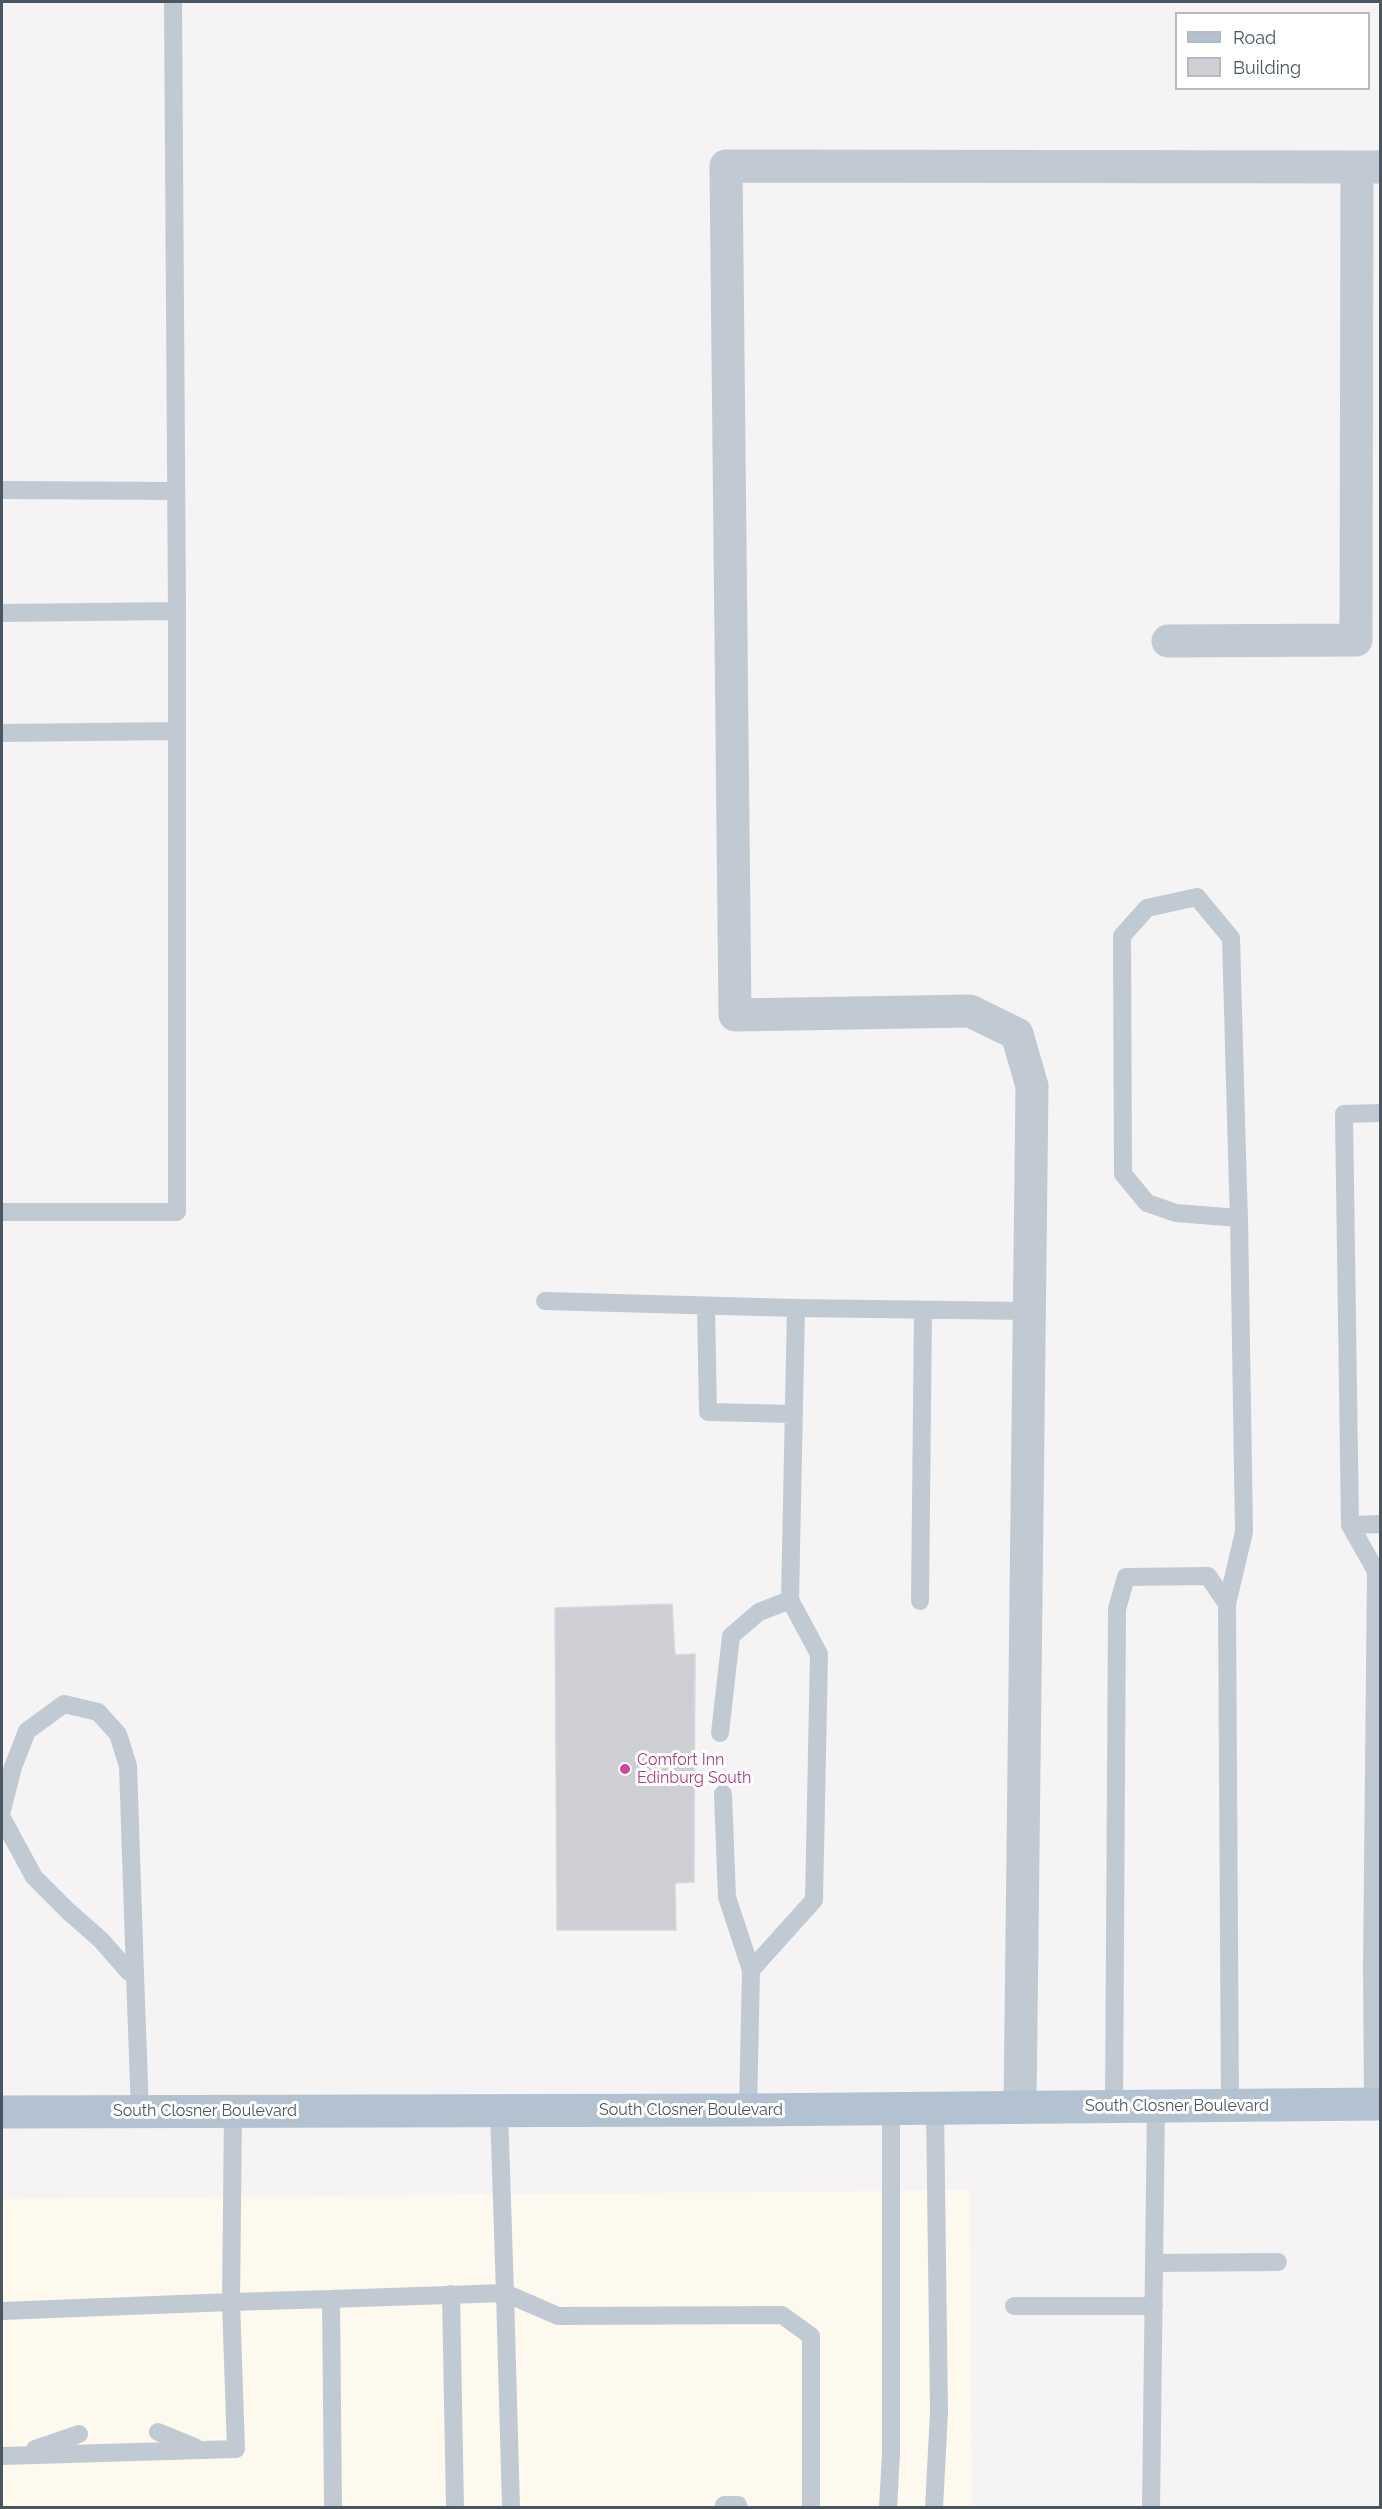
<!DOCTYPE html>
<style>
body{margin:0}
#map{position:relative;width:1382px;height:2509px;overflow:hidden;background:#f5f3f3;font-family:Raleway,sans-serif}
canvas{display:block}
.frame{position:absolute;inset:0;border:3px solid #4a5661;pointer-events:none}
.legend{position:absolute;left:1175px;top:12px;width:195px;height:78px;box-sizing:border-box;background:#fff;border:2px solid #b7bbc0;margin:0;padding:8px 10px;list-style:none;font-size:18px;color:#4a5661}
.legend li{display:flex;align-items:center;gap:12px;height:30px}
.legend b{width:30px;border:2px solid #b7bbc0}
</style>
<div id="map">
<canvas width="1382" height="2509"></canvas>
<div class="frame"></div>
<ul class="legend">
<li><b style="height:8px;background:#b3c2d1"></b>Road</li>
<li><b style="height:16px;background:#cdcfd5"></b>Building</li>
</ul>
</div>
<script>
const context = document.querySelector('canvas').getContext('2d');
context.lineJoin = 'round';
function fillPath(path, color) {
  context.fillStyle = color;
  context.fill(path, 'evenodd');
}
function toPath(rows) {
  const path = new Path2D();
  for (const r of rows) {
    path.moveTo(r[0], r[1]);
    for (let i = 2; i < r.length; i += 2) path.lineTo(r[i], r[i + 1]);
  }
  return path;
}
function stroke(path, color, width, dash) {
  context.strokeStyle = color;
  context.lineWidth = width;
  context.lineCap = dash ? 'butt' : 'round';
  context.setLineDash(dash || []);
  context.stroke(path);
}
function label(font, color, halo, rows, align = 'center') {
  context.font = font + ' Raleway,sans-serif';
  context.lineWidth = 6;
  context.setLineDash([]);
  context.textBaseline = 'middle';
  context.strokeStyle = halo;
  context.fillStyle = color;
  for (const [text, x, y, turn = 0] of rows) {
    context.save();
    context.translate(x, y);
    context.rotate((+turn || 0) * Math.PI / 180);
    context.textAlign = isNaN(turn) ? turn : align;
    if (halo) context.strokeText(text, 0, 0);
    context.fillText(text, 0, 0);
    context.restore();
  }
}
fillPath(toPath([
 [969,2190,972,2507,2,2507,2,2199]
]), '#fdf9ef');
const building = toPath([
 [672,1604,675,1655,695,1654,694,1882,675,1883,676,1930,557,1930,555,1608,672,1604]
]);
fillPath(building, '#cdcfd5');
stroke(building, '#d7d9de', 1.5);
stroke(toPath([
 [173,2,177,611],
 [2,490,176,491],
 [2,613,177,611,177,1212,2,1212],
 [2,733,177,731],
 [545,1301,796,1308,1028,1311],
 [706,1306,708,1412,794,1414],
 [1350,1525,1380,1524],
 [920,1601,923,1310],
 [1227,1604,1244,1532,1239,1218,1238,1189,1231,938,1197,897,1147,908,1122,936,1123,1174,1147,1203,1176,1213,1239,1218],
 [720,1733,731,1636,759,1612,790,1600],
 [723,1794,727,1897,751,1970],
 [2,1810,13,1767,27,1731,64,1704,98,1712,118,1734,128,1766,135,1974],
 [2,1818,34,1877,68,1911,101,1940,129,1972,135,1974,140,2112],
 [1372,1967,1376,1571,1350,1525,1344,1114,1380,1113],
 [1373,2104,1372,1967,1380,1968],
 [1114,2106,1117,1609,1126,1577,1208,1576,1227,1604,1230,2105],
 [748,2110,751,1970,814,1900,819,1654,790,1600,796,1308],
 [1154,2263,1278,2262],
 [451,2294,455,2508],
 [1014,2306,1154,2306],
 [2,2311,231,2302,233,2111],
 [158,2432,195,2447],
 [35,2449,79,2434],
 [2,2456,236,2449,231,2302,331,2299],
 [724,2505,738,2505,739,2508],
 [333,2508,331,2299,505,2293,499,2110],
 [511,2508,505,2293,558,2316,782,2315,811,2336,811,2508],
 [888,2508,891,2453,891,2109],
 [934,2508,939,2412,935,2108],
 [1151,2508,1156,2106]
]), '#c1cad2', 18);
stroke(toPath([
 [1168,641,1356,640,1357,167],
 [1020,2107,1032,1086,1017,1034,970,1011,735,1015,726,166,1380,167]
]), '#c1cad2', 33);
stroke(toPath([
 [2,2112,748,2110,1380,2104]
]), '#b3c2d1', 33);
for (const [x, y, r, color] of [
 [625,1769,6,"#d1479c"]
]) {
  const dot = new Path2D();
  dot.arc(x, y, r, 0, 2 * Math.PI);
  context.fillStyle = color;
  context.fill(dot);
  stroke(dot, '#fff', 2);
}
label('16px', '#b23c85', '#fff', [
 ["Comfort Inn",637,1760],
 ["Edinburg South",637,1778]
], 'left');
label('16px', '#4a5661', '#fff', [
 ["South Closner Boulevard",1177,2106],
 ["South Closner Boulevard",691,2110],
 ["South Closner Boulevard",205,2111]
]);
</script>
